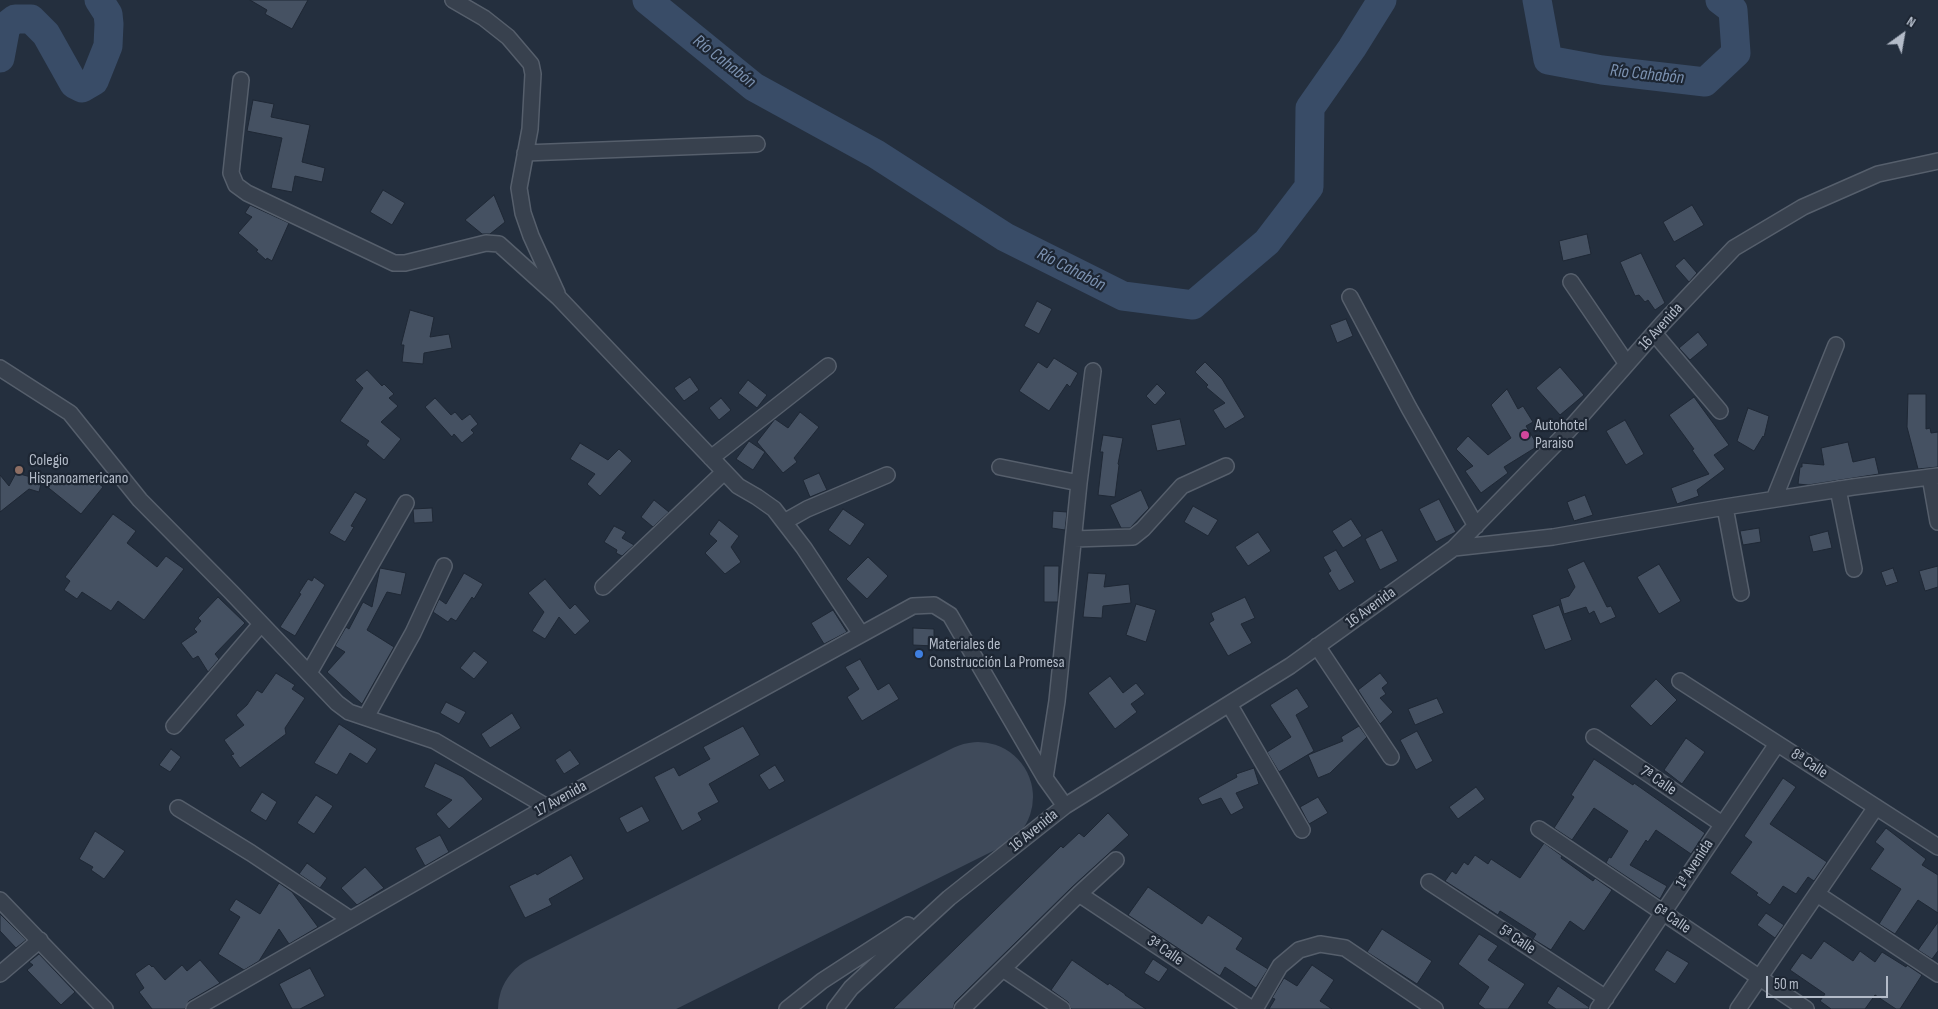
<!DOCTYPE html>
<meta charset="utf-8">
<style>
body{margin:0}
#map{position:relative;width:1938px;height:1009px;overflow:hidden;background:#242f3e;font-family:"Sofia Sans Condensed",sans-serif}
canvas{display:block}
.north{position:absolute;left:1878px;top:10px;width:50px;height:50px;-webkit-text-stroke:4px #1d2633;paint-order:stroke;rotate:32deg;font-size:14px;font-weight:700;line-height:20px;text-align:center;color:#b4bcc9}
.north::after{content:'';display:block;margin:auto;width:18px;height:22px;background:#b4bcc9;clip-path:polygon(50% 0,100% 100%,50% 72%,0 100%)}
.scale{position:absolute;left:1766px;top:976px;width:122px;height:22px;box-sizing:border-box;border:2px solid #b4bcc9;border-top:0;padding-left:6px;font-size:15px;line-height:18px;white-space:nowrap;color:#b4bcc9;-webkit-text-stroke:4px #1d2633;paint-order:stroke}
</style>
<div id="map">
<canvas width="1938" height="1009"></canvas>
<div class="north">N</div>
<div class="scale">50 m</div>
</div>
<script>
const context = document.querySelector('canvas').getContext('2d');
context.lineJoin = 'round';
function toPath(rows) {
  const path = new Path2D();
  for (const r of rows) {
    path.moveTo(r[0], r[1]);
    for (let i = 2; i < r.length; i += 2) path.lineTo(r[i], r[i + 1]);
  }
  return path;
}
function stroke(path, color, width, dash) {
  context.strokeStyle = color;
  context.lineWidth = width;
  context.lineCap = dash ? 'butt' : 'round';
  context.setLineDash(dash || []);
  context.stroke(path);
}
function fillPath(path, color) {
  context.fillStyle = color;
  context.fill(path, 'evenodd');
}
function label(font, color, halo, rows, align = 'center') {
  context.font = font + ' "Sofia Sans Condensed",sans-serif';
  context.lineWidth = 4.5;
  context.setLineDash([]);
  context.textBaseline = 'middle';
  context.strokeStyle = halo;
  context.fillStyle = color;
  for (const [text, x, y, turn = 0] of rows) {
    context.save();
    context.translate(x, y);
    context.rotate((+turn || 0) * Math.PI / 180);
    context.textAlign = isNaN(turn) ? turn : align;
    if (halo) context.strokeText(text, 0, 0);
    context.fillText(text, 0, 0);
    context.restore();
  }
}
stroke(toPath([
 [647,0,754,87,876,154,1005,237,1123,296,1193,305,1267,242,1309,187,1310,108,1352,48,1382,0],
 [1537,0,1548,60,1602,70,1705,82,1736,53,1733,10,1720,0],
 [0,58,6,26,15,19,31,19,46,34,74,84,82,88,94,81,108,46,109,24,108,14,99,0]
]), '#394c67', 29);
stroke(toPath([
 [553,1009,978,797]
]), '#3f4a5a', 110);
const building = toPath([
 [250,0,308,0,292,29,265,14,267,10,250,0],
 [253,100,274,104,271,117,310,125,302,162,325,168,322,182,295,176,292,192,271,188,282,138,247,131,253,100],
 [383,190,405,203,392,225,370,212,383,190],
 [494,195,505,222,490,234,482,234,465,220,494,195],
 [250,205,289,223,272,261,267,258,266,260,256,251,258,250,238,233,252,217,245,213,250,205],
 [1692,205,1704,225,1674,242,1663,222,1692,205],
 [1587,234,1591,254,1563,261,1559,241,1587,234],
 [1641,253,1665,303,1655,310,1648,300,1645,302,1639,295,1635,296,1620,262,1641,253],
 [1684,258,1697,273,1689,282,1675,266,1684,258],
 [1037,301,1052,309,1039,334,1024,326,1037,301],
 [410,310,434,317,430,337,449,334,452,348,424,353,423,364,402,362,404,345,401,345,410,310],
 [1346,319,1353,336,1337,343,1330,325,1346,319],
 [1698,332,1708,345,1690,360,1679,348,1698,332],
 [1054,358,1078,373,1070,387,1067,384,1049,411,1019,391,1038,362,1047,368,1054,358],
 [1205,362,1222,379,1245,417,1225,429,1213,410,1225,403,1206,387,1208,385,1195,372,1205,362],
 [1560,367,1584,395,1560,415,1536,388,1560,367],
 [367,370,382,386,384,384,394,394,389,398,398,406,381,422,401,439,384,460,366,445,369,441,340,421,363,388,355,380,367,370],
 [690,377,699,390,684,401,674,388,690,377],
 [748,380,767,395,757,408,738,393,748,380],
 [1157,384,1166,393,1155,405,1146,396,1157,384],
 [1507,389,1518,409,1523,406,1533,422,1526,426,1538,446,1504,467,1508,473,1481,493,1465,471,1473,466,1456,449,1468,436,1488,455,1511,438,1491,405,1507,389],
 [1908,394,1926,394,1926,429,1930,428,1931,433,1938,432,1938,467,1918,469,1907,427,1908,394],
 [1694,397,1729,445,1714,455,1725,469,1697,490,1699,496,1677,504,1671,488,1709,474,1692,450,1694,449,1669,415,1694,397],
 [435,398,451,415,455,412,462,420,470,414,478,424,471,430,474,433,462,443,454,434,452,437,425,407,435,398],
 [721,398,731,410,719,420,709,408,721,398],
 [1748,408,1769,416,1764,437,1763,436,1754,451,1737,441,1748,408],
 [800,412,819,427,794,458,797,462,783,473,757,442,775,419,788,428,800,412],
 [1180,419,1186,445,1157,451,1151,425,1180,419],
 [1625,420,1644,454,1626,465,1606,431,1625,420],
 [1103,435,1123,438,1118,464,1119,465,1115,497,1098,495,1103,452,1100,452,1103,435],
 [749,441,765,452,753,470,736,459,749,441],
 [1848,442,1853,462,1875,457,1879,474,1808,485,1798,484,1800,467,1802,467,1802,463,1824,465,1821,448,1848,442],
 [580,443,608,460,619,449,632,461,600,496,587,484,595,474,570,459,580,443],
 [16,473,42,480,39,492,29,489,0,512,0,475,9,486,16,473],
 [819,473,827,490,810,497,803,480,819,473],
 [52,474,64,482,70,474,76,479,78,477,83,481,88,475,103,487,81,514,45,485,52,474],
 [1141,490,1149,508,1130,528,1121,528,1110,505,1141,490],
 [355,492,367,499,351,526,354,527,345,542,329,533,355,492],
 [1585,495,1593,515,1574,521,1567,502,1585,495],
 [1439,499,1456,532,1436,542,1419,509,1439,499],
 [654,500,669,512,653,527,641,517,654,500],
 [1193,506,1218,520,1208,536,1184,522,1193,506],
 [432,508,433,522,414,523,413,509,432,508],
 [843,509,865,524,850,546,828,530,843,509],
 [1053,511,1067,512,1065,530,1052,528,1053,511],
 [113,514,136,531,127,543,157,567,166,556,184,569,144,620,118,601,111,611,82,592,77,599,64,590,70,581,65,577,113,514],
 [1351,519,1362,536,1343,548,1332,531,1351,519],
 [719,520,739,536,731,547,741,562,725,574,705,553,717,541,709,534,719,520],
 [614,526,626,532,622,538,634,545,622,556,616,553,617,550,604,542,614,526],
 [1759,528,1761,542,1743,545,1740,531,1759,528],
 [1382,530,1398,561,1380,570,1365,539,1382,530],
 [1828,531,1832,548,1813,552,1809,536,1828,531],
 [1258,532,1271,551,1248,566,1235,547,1258,532],
 [1336,550,1355,582,1339,591,1328,573,1331,571,1323,557,1336,550],
 [868,557,888,576,867,599,846,579,868,557],
 [1584,561,1607,607,1611,606,1616,617,1600,624,1594,611,1589,614,1586,607,1564,614,1560,599,1569,596,1575,587,1567,569,1584,561],
 [1659,564,1681,601,1659,614,1637,577,1659,564],
 [1044,566,1059,566,1058,602,1044,602,1044,566],
 [1938,566,1938,587,1925,591,1919,571,1938,566],
 [380,568,406,573,401,595,387,592,367,630,394,647,362,704,327,672,345,652,335,646,346,627,349,629,363,602,372,607,380,568],
 [1893,568,1898,582,1886,586,1881,572,1893,568],
 [464,573,483,584,474,599,472,597,456,621,451,618,448,622,433,612,439,599,446,604,464,573],
 [1088,573,1106,574,1104,587,1129,584,1131,603,1103,606,1102,618,1083,617,1088,573],
 [314,577,325,585,295,636,280,627,301,594,299,593,308,579,312,581,314,577],
 [545,579,570,609,575,604,590,621,575,635,559,617,545,639,532,631,544,612,528,593,545,579],
 [218,597,245,623,215,654,219,659,208,672,198,656,193,659,181,643,197,632,194,629,201,621,198,618,218,597],
 [1245,597,1255,618,1241,624,1252,643,1228,656,1209,623,1214,620,1211,613,1245,597],
 [1136,604,1156,610,1146,642,1126,635,1136,604],
 [1559,605,1572,640,1545,650,1532,615,1559,605],
 [833,610,847,632,824,644,811,623,833,610],
 [913,628,934,629,934,646,913,645,913,628],
 [474,651,488,662,474,679,460,668,474,651],
 [860,659,878,690,889,683,899,699,862,721,847,697,859,689,845,667,860,659],
 [276,673,295,685,292,689,305,698,285,728,286,734,240,768,231,755,234,754,224,740,244,725,236,715,247,705,257,690,262,693,276,673],
 [1380,673,1388,683,1382,688,1386,694,1380,698,1393,712,1380,724,1358,690,1380,673],
 [1110,676,1123,693,1136,683,1145,694,1131,704,1137,712,1115,729,1088,693,1110,676],
 [1656,679,1677,700,1651,726,1630,706,1656,679],
 [1297,688,1309,707,1296,715,1314,751,1279,772,1267,752,1291,737,1270,705,1297,688],
 [1437,698,1444,713,1415,725,1408,709,1437,698],
 [446,702,466,712,459,724,440,713,446,702],
 [512,713,521,728,490,748,481,734,512,713],
 [339,724,377,749,367,764,350,753,337,775,314,763,339,724],
 [743,726,760,755,709,784,719,802,698,813,702,820,682,831,654,777,674,767,679,776,710,759,703,747,743,726],
 [1359,726,1367,737,1330,773,1318,778,1308,755,1343,741,1341,737,1359,726],
 [1417,731,1433,761,1416,770,1400,740,1417,731],
 [1686,738,1705,752,1682,784,1664,770,1686,738],
 [171,749,181,757,170,772,159,765,171,749],
 [570,750,580,764,564,774,555,760,570,750],
 [1594,759,1633,785,1634,783,1705,833,1691,854,1656,830,1648,842,1646,840,1630,865,1667,886,1660,899,1606,863,1609,857,1611,858,1628,831,1594,808,1572,840,1554,828,1574,797,1571,795,1594,759],
 [435,763,463,777,483,799,449,829,436,814,452,800,424,787,435,763],
 [775,765,785,781,769,790,759,775,775,765],
 [1254,768,1259,784,1236,793,1244,808,1231,815,1221,798,1202,805,1198,798,1237,777,1236,774,1254,768],
 [1783,778,1796,787,1770,824,1827,862,1814,881,1808,877,1796,894,1783,886,1770,905,1756,895,1758,893,1730,873,1752,842,1744,836,1783,778],
 [1476,787,1485,799,1458,819,1449,807,1476,787],
 [262,792,277,802,266,821,250,811,262,792],
 [316,795,333,806,314,834,297,823,316,795],
 [1318,797,1328,813,1309,824,1300,807,1318,797],
 [642,806,650,821,627,833,619,818,642,806],
 [1108,813,1129,835,1072,887,955,1002,953,1009,893,1009,1061,846,1063,848,1079,833,1084,837,1108,813],
 [1886,828,1926,859,1922,865,1938,875,1938,913,1918,900,1895,934,1879,924,1901,889,1870,869,1884,849,1875,842,1886,828],
 [95,831,125,851,104,879,91,870,93,867,79,859,95,831],
 [440,835,449,852,425,866,415,848,440,835],
 [1544,843,1562,856,1561,858,1593,881,1595,878,1612,890,1584,931,1570,921,1551,950,1533,939,1536,934,1500,911,1498,915,1445,881,1452,871,1456,874,1464,862,1468,865,1475,855,1488,864,1491,859,1520,878,1544,843],
 [571,855,584,879,549,899,552,905,525,918,509,886,536,873,537,875,571,855],
 [307,863,327,878,320,888,299,874,307,863],
 [365,867,384,888,357,905,341,888,365,867],
 [279,883,292,892,318,927,289,944,279,929,259,961,244,970,218,954,240,917,229,910,236,899,260,914,279,883],
 [1148,887,1202,924,1208,915,1243,938,1236,949,1268,969,1256,988,1225,967,1220,976,1128,915,1148,887],
 [1766,913,1784,925,1775,938,1757,925,1766,913],
 [0,914,26,940,16,948,0,931,0,914],
 [1938,922,1938,951,1932,959,1918,950,1938,922],
 [1382,929,1432,961,1417,984,1367,952,1382,929],
 [1479,934,1498,946,1488,960,1525,984,1508,1009,1485,1009,1478,1004,1489,987,1458,964,1479,934],
 [1824,941,1853,961,1860,951,1875,962,1882,952,1906,967,1907,965,1922,975,1900,1009,1896,1009,1875,995,1865,1009,1831,1009,1820,1001,1825,994,1790,970,1802,953,1811,959,1824,941],
 [1667,950,1689,963,1675,984,1654,970,1667,950],
 [39,954,75,992,61,1005,27,970,33,965,29,962,39,954],
 [1153,959,1168,969,1159,982,1144,973,1153,959],
 [200,960,220,983,189,1001,185,1009,152,1009,139,992,144,988,135,974,149,964,152,967,153,966,165,980,182,965,187,971,200,960],
 [1072,960,1108,985,1109,983,1125,994,1125,995,1146,1009,1071,1009,1068,1002,1051,990,1072,960],
 [1312,965,1334,980,1320,1001,1332,1009,1269,1009,1275,999,1272,998,1284,978,1297,986,1312,965],
 [310,968,325,996,300,1009,292,1009,279,984,310,968],
 [1558,986,1589,1007,1589,1009,1556,1009,1547,1003,1558,986]
]);
fillPath(building, '#455162');
stroke(building, '#1f2835', 1);
const minor = toPath([
 [453,0,484,18,508,37,531,64,533,74,530,129,519,188,523,213,531,236,557,293],
 [241,80,231,173,236,185,247,193,394,263,405,263,486,243,499,244,559,298,738,486,757,497,774,509,804,548,861,634],
 [525,153,757,144],
 [1571,282,1627,364],
 [1350,297,1409,408,1476,526],
 [1654,333,1720,411],
 [0,368,70,413,140,500,231,592,337,703,349,712,435,741,547,807],
 [711,458,828,366],
 [1000,467,1079,483],
 [1930,477,1938,522],
 [1838,489,1854,569],
 [1774,499,1836,345],
 [1725,507,1741,593],
 [784,522,807,509,887,475],
 [1074,539,1133,537,1143,529,1182,486,1226,466],
 [1454,548,1553,537,1725,507,1853,487,1938,476],
 [603,587,724,472],
 [1317,646,1391,757],
 [309,673,406,503],
 [1680,681,1938,847],
 [1229,704,1302,830],
 [366,717,413,633,444,566],
 [174,726,261,624],
 [1594,737,1722,824],
 [1045,778,1057,701,1079,483,1093,371],
 [178,808,251,853,350,919],
 [1539,829,1806,1009],
 [1429,882,1606,998],
 [1079,894,1252,1009],
 [1817,894,1938,974],
 [0,900,105,1009],
 [1003,969,1062,1009],
 [0,974,40,940],
 [194,1009,547,807,913,606,934,605,950,615,1045,778,1065,806],
 [787,1009,822,981,908,925],
 [835,1009,851,988,949,898,1065,806,1290,666,1454,548,1568,431,1663,323,1734,248,1803,207,1878,174,1938,161],
 [962,1009,1079,894,1116,860],
 [1255,1009,1280,966,1299,950,1320,944,1345,948,1435,1009],
 [1598,1009,1777,744],
 [1738,1009,1876,807]
]);
stroke(minor, '#565f6c', 18);
stroke(minor, '#38414e', 15);
for (const [x, y, r, color] of [
 [1525,435,5,"#d1479c"],
 [19,470,5,"#8d6e63"],
 [919,654,5,"#3f7fe0"]
]) {
  const dot = new Path2D();
  dot.arc(x, y, r, 0, 2 * Math.PI);
  context.fillStyle = color;
  context.fill(dot);
  stroke(dot, '#1d2633', 2);
}
label('16px', '#b4bcc9', '#1d2633', [
 ["16 Avenida",1661,327,-48],
 ["16 Avenida",1371,608,-36],
 ["8ª Calle",1809,764,33],
 ["7ª Calle",1658,781,34],
 ["17 Avenida",561,799,-29],
 ["16 Avenida",1034,831,-39],
 ["1ª Avenida",1695,864,-57],
 ["6ª Calle",1672,919,34],
 ["5ª Calle",1517,940,33],
 ["3ª Calle",1165,951,34]
]);
label('16px', '#b4bcc9', '#1d2633', [
 ["Autohotel",1535,426],
 ["Paraiso",1535,444],
 ["Colegio",29,461],
 ["Hispanoamericano",29,479],
 ["Materiales de",929,645],
 ["Construcción La Promesa",929,663]
], 'left');
label('italic 18px', '#7c92b1', '#1d2633', [
 ["Río Cahabón",724,62,38],
 ["Río Cahabón",1647,75,6],
 ["Río Cahabón",1071,270,27]
]);
</script>
